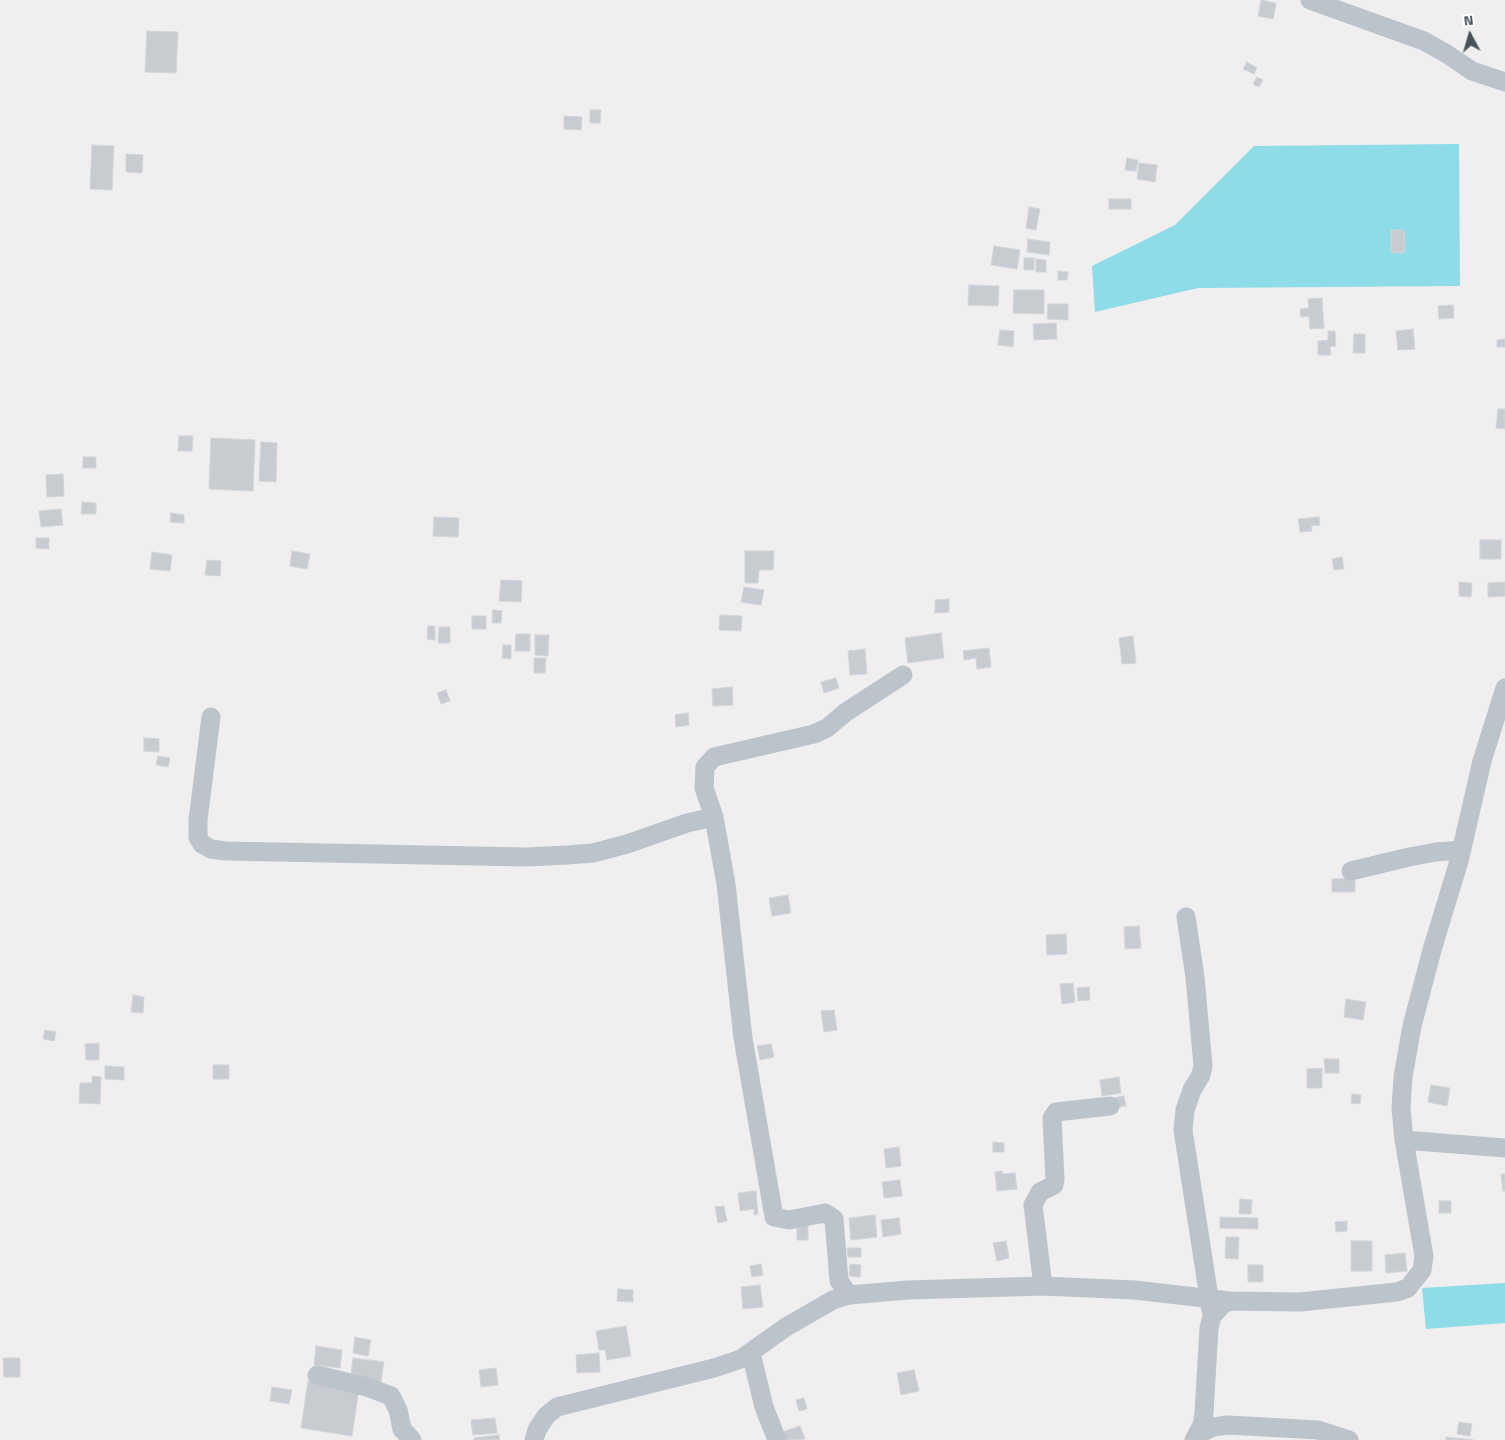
<!DOCTYPE html>
<style>
body{margin:0}
#map{position:relative;width:1505px;height:1440px;overflow:hidden;background:#f0eeee;font-family:"Titillium Web",sans-serif}
canvas{display:block}
.north{position:absolute;left:1445px;top:10px;width:50px;height:50px;-webkit-text-stroke:4px #fff;paint-order:stroke;rotate:354deg;font-size:14px;font-weight:700;line-height:20px;text-align:center;color:#47535a}
.north::after{content:'';display:block;margin:auto;width:18px;height:22px;background:#47535a;clip-path:polygon(50% 0,100% 100%,50% 72%,0 100%)}
</style>
<div id="map">
<canvas width="1505" height="1440"></canvas>
<div class="north">N</div>
</div>
<script>
const context = document.querySelector('canvas').getContext('2d');
context.lineJoin = 'round';
function fillPath(path, color) {
  context.fillStyle = color;
  context.fill(path, 'evenodd');
}
function toPath(rows) {
  const path = new Path2D();
  for (const r of rows) {
    path.moveTo(r[0], r[1]);
    for (let i = 2; i < r.length; i += 2) path.lineTo(r[i], r[i + 1]);
  }
  return path;
}
function stroke(path, color, width, dash) {
  context.strokeStyle = color;
  context.lineWidth = width;
  context.lineCap = dash ? 'butt' : 'round';
  context.setLineDash(dash || []);
  context.stroke(path);
}
fillPath(toPath([
 [1459,144,1460,286,1198,288,1095,312,1092,266,1175,225,1254,146],
 [1505,1283,1505,1323,1426,1329,1422,1288]
]), '#8ddce7');
const building = toPath([
 [1261,0,1276,3,1273,19,1258,16,1261,0],
 [147,31,178,32,176,73,145,72,147,31],
 [1247,62,1257,68,1254,74,1243,69,1247,62],
 [1257,77,1263,80,1259,87,1253,84,1257,77],
 [590,110,601,110,600,123,590,123,590,110],
 [564,116,582,117,581,130,564,129,564,116],
 [92,145,114,146,112,190,90,189,92,145],
 [126,154,143,155,142,173,126,172,126,154],
 [1127,158,1138,160,1136,171,1125,170,1127,158],
 [1139,163,1157,165,1155,182,1137,179,1139,163],
 [1109,199,1131,199,1131,209,1109,209,1109,199],
 [1029,207,1040,209,1036,230,1026,228,1029,207],
 [1391,230,1404,230,1405,252,1391,253,1391,230],
 [1028,239,1050,242,1049,255,1027,252,1028,239],
 [994,246,1020,250,1017,269,991,265,994,246],
 [1024,258,1034,258,1034,270,1024,270,1024,258],
 [1036,259,1046,260,1046,272,1036,272,1036,259],
 [1058,271,1068,272,1067,280,1058,280,1058,271],
 [969,285,999,286,998,306,968,305,969,285],
 [1014,290,1044,290,1044,314,1013,313,1014,290],
 [1322,298,1324,328,1310,329,1309,316,1301,317,1300,309,1309,308,1308,299,1322,298],
 [1048,304,1068,304,1068,320,1047,319,1048,304],
 [1453,305,1454,318,1439,319,1438,306,1453,305],
 [1056,323,1057,339,1034,340,1033,324,1056,323],
 [1413,329,1415,349,1398,350,1396,331,1413,329],
 [1000,330,1014,331,1013,347,998,345,1000,330],
 [1328,331,1335,331,1336,346,1330,347,1331,355,1318,355,1318,341,1328,340,1328,331],
 [1354,334,1365,334,1365,353,1353,353,1354,334],
 [1505,339,1505,347,1497,347,1497,340,1505,339],
 [1498,409,1505,409,1505,429,1496,428,1498,409],
 [179,436,193,436,192,451,178,451,179,436],
 [211,438,255,440,253,491,209,489,211,438],
 [261,442,277,443,276,482,259,481,261,442],
 [83,457,96,457,96,468,83,468,83,457],
 [63,474,64,496,47,497,46,475,63,474],
 [82,502,96,503,96,514,81,514,82,502],
 [61,509,63,525,41,527,39,511,61,509],
 [171,513,184,515,184,523,170,522,171,513],
 [434,517,459,518,458,537,433,536,434,517],
 [1319,517,1320,525,1311,526,1312,531,1300,532,1298,519,1319,517],
 [36,538,49,538,49,549,36,548,36,538],
 [1480,540,1501,540,1501,559,1480,559,1480,540],
 [292,551,310,554,307,569,290,566,292,551],
 [745,551,774,551,773,570,759,570,758,583,745,583,745,551],
 [152,552,172,555,170,571,150,569,152,552],
 [1342,557,1344,569,1334,570,1332,559,1342,557],
 [207,560,221,561,220,576,205,575,207,560],
 [501,580,522,581,521,602,499,601,501,580],
 [1459,582,1472,583,1471,597,1459,596,1459,582],
 [1505,582,1505,596,1488,597,1488,583,1505,582],
 [744,587,764,590,761,605,741,602,744,587],
 [949,599,949,612,935,613,935,600,949,599],
 [493,610,502,611,501,623,492,623,493,610],
 [720,615,742,616,741,631,719,630,720,615],
 [472,616,486,616,486,629,472,629,472,616],
 [428,626,435,626,435,640,427,639,428,626],
 [439,627,450,627,450,643,438,643,439,627],
 [941,633,944,658,908,663,905,638,941,633],
 [516,634,530,634,530,651,515,651,516,634],
 [535,635,549,635,548,656,535,655,535,635],
 [1133,636,1136,663,1122,664,1119,638,1133,636],
 [503,645,511,645,511,659,502,658,503,645],
 [989,648,991,667,977,669,976,658,964,660,963,651,989,648],
 [865,649,867,674,850,675,848,651,865,649],
 [534,658,546,658,545,673,534,673,534,658],
 [836,678,839,688,824,693,821,682,836,678],
 [732,687,733,705,713,706,712,689,732,687],
 [446,690,450,701,441,704,437,693,446,690],
 [688,713,689,725,676,727,675,715,688,713],
 [144,738,159,739,159,752,144,751,144,738],
 [158,756,170,758,168,767,156,765,158,756],
 [1355,878,1355,892,1332,892,1332,879,1355,878],
 [788,895,791,913,772,916,769,898,788,895],
 [1139,926,1141,948,1125,949,1124,927,1139,926],
 [1066,934,1067,954,1047,955,1046,935,1066,934],
 [1073,983,1075,1002,1062,1004,1060,984,1073,983],
 [1089,987,1090,1000,1078,1001,1077,988,1089,987],
 [133,995,144,997,143,1013,131,1012,133,995],
 [1346,999,1366,1002,1363,1020,1344,1017,1346,999],
 [834,1010,837,1030,824,1032,821,1011,834,1010],
 [45,1030,56,1032,54,1041,43,1039,45,1030],
 [99,1043,99,1060,86,1060,85,1044,99,1043],
 [771,1044,774,1057,760,1060,757,1046,771,1044],
 [1324,1059,1339,1059,1339,1073,1325,1073,1324,1059],
 [213,1065,229,1065,229,1079,213,1079,213,1065],
 [105,1066,124,1067,124,1080,105,1079,105,1066],
 [1322,1068,1322,1088,1307,1088,1307,1069,1322,1068],
 [92,1076,101,1077,100,1104,79,1103,80,1083,92,1083,92,1076],
 [1119,1077,1121,1093,1102,1096,1100,1080,1119,1077],
 [1431,1085,1450,1088,1447,1106,1428,1102,1431,1085],
 [1352,1094,1361,1095,1360,1104,1351,1103,1352,1094],
 [1124,1096,1126,1106,1116,1108,1113,1098,1124,1096],
 [993,1142,1004,1143,1004,1152,993,1152,993,1142],
 [899,1147,901,1166,886,1168,884,1149,899,1147],
 [1002,1171,1002,1174,1015,1173,1017,1189,997,1191,995,1172,1002,1171],
 [1501,1174,1505,1174,1505,1191,1503,1191,1501,1174],
 [900,1180,902,1196,884,1198,882,1182,900,1180],
 [756,1191,758,1214,754,1215,754,1209,740,1211,738,1193,756,1191],
 [1240,1199,1252,1200,1251,1214,1239,1214,1240,1199],
 [1439,1201,1451,1201,1451,1213,1439,1213,1439,1201],
 [724,1206,727,1221,718,1223,715,1207,724,1206],
 [875,1215,877,1237,851,1240,849,1218,875,1215],
 [1220,1217,1258,1218,1258,1229,1220,1228,1220,1217],
 [899,1218,901,1234,883,1237,881,1220,899,1218],
 [1347,1221,1347,1231,1336,1232,1335,1222,1347,1221],
 [797,1223,808,1223,808,1240,797,1240,797,1223],
 [1226,1237,1239,1237,1238,1259,1225,1258,1226,1237],
 [1006,1241,1009,1258,997,1261,993,1243,1006,1241],
 [1351,1241,1372,1241,1372,1271,1351,1271,1351,1241],
 [847,1248,861,1248,861,1257,848,1257,847,1248],
 [1405,1253,1407,1271,1386,1273,1385,1255,1405,1253],
 [761,1264,763,1275,752,1277,750,1266,761,1264],
 [850,1264,861,1265,860,1277,849,1276,850,1264],
 [1248,1265,1263,1265,1263,1282,1248,1282,1248,1265],
 [760,1285,763,1307,743,1309,741,1287,760,1285],
 [618,1289,633,1290,633,1302,617,1301,618,1289],
 [626,1326,631,1356,607,1360,605,1350,599,1350,596,1331,626,1326],
 [355,1337,371,1340,368,1356,353,1353,355,1337],
 [316,1346,342,1350,340,1368,314,1365,316,1346],
 [599,1353,600,1372,577,1373,576,1355,599,1353],
 [3,1358,20,1358,20,1377,4,1377,3,1358],
 [353,1358,384,1362,380,1387,350,1383,353,1358],
 [496,1368,498,1385,481,1387,479,1370,496,1368],
 [914,1370,919,1391,901,1395,897,1373,914,1370],
 [308,1381,359,1388,352,1436,301,1428,308,1381],
 [272,1387,292,1390,289,1404,270,1401,272,1387],
 [804,1398,807,1409,799,1411,796,1400,804,1398],
 [495,1418,497,1433,473,1435,471,1420,495,1418],
 [1459,1422,1472,1424,1470,1436,1457,1434,1459,1422],
 [800,1426,805,1439,785,1440,782,1432,800,1426],
 [499,1435,499,1440,474,1440,474,1438,499,1435],
 [1446,1437,1474,1440,1446,1440,1446,1437]
]);
fillPath(building, '#c8ccd0');
stroke(building, '#d2d5d9', 1);
stroke(toPath([
 [1310,0,1424,41,1447,54,1472,71,1505,82],
 [211,717,198,820,198,837,202,844,211,849,226,851,526,857,567,855,593,853,627,844,687,823,714,817],
 [1351,871,1409,857,1436,852,1462,850],
 [1186,917,1195,977,1203,1066,1201,1075,1192,1090,1185,1110,1183,1130,1211,1310],
 [1404,1140,1505,1148],
 [1043,1286,1033,1205,1040,1192,1054,1185,1055,1179,1052,1118,1056,1112,1110,1106],
 [849,1295,839,1281,834,1219,825,1213,789,1220,774,1217,743,1038,726,884,714,817,704,788,705,767,714,757,814,734,827,728,846,712,903,675],
 [751,1353,764,1407,777,1440],
 [317,1375,367,1387,391,1396,398,1410,402,1429,412,1440],
 [1199,1434,1213,1427,1228,1425,1318,1430,1349,1440],
 [534,1440,537,1430,546,1416,557,1407,714,1368,741,1359,786,1327,833,1300,849,1295,908,1290,1043,1286,1135,1290,1230,1301],
 [1194,1440,1202,1425,1204,1413,1209,1328,1212,1316,1222,1305,1230,1301,1300,1302,1397,1292,1408,1288,1422,1270,1424,1256,1404,1140,1401,1108,1403,1077,1412,1026,1432,950,1459,861,1482,761,1505,688]
]), '#bac4ca', 19);
</script>
